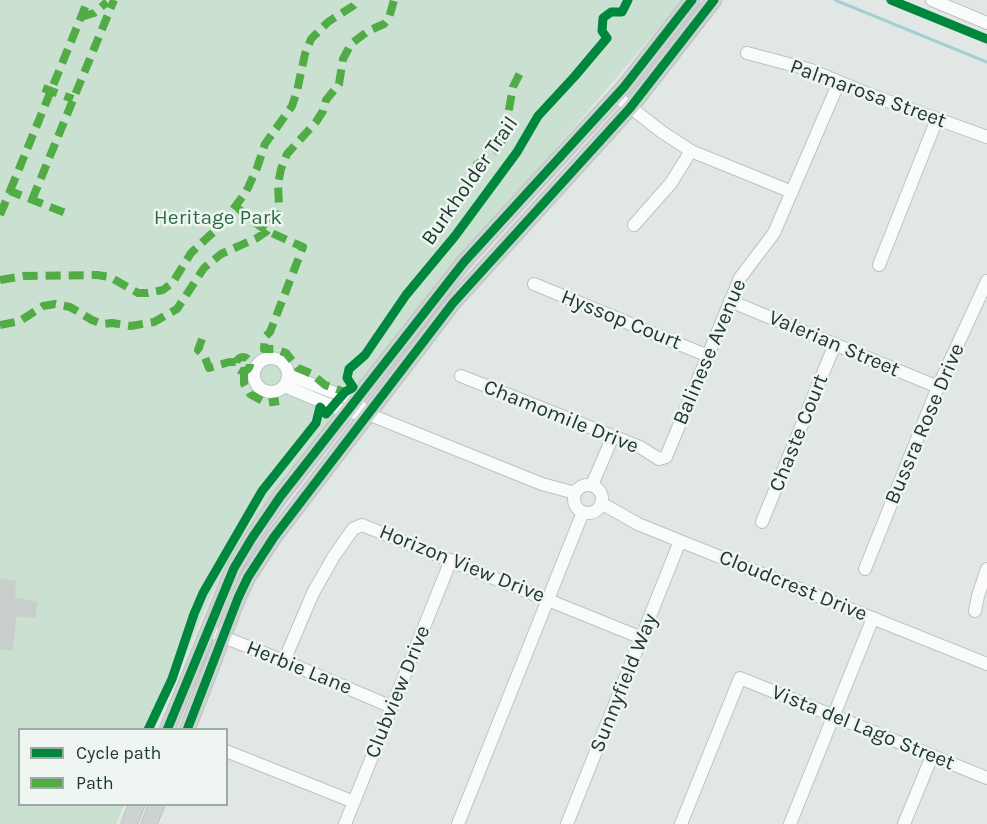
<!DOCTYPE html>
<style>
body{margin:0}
#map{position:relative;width:987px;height:824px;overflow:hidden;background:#e1e7e4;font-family:Karla,sans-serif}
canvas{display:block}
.legend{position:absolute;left:18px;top:728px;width:210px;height:78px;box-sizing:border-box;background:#eff6f2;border:2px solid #9daaa5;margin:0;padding:8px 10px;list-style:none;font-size:18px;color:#213831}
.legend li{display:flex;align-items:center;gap:12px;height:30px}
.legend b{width:30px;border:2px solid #9daaa5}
</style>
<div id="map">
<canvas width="987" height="824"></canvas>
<ul class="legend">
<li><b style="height:8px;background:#00873e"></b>Cycle path</li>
<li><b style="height:8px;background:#52ac45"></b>Path</li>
</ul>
</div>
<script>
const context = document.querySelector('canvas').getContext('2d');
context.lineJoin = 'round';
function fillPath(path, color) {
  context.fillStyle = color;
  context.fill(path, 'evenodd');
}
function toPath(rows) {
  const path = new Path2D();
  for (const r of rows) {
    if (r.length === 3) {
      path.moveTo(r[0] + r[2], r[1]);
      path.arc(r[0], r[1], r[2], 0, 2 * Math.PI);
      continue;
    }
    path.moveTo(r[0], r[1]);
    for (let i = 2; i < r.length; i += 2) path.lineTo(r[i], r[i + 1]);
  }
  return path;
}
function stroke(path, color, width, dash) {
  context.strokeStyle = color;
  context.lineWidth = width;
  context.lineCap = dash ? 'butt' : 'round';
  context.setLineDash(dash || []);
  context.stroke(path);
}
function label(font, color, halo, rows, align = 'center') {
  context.font = font + ' Karla,sans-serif';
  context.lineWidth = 5;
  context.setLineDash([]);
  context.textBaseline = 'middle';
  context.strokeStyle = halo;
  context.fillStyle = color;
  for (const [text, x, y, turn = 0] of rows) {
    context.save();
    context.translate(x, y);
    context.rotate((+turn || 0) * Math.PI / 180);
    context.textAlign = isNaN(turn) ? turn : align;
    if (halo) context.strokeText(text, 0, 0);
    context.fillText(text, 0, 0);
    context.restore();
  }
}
fillPath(toPath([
 [0,0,683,0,515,196,240,541,209,600,155,729,20,730,20,804,124,805,116,824,0,824]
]), '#cae0d0');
stroke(toPath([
 [835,0,987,62]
]), '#a3cfd3', 3);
const building = toPath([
 [0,579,16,581,14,598,37,602,35,617,16,616,12,650,0,649,0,579]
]);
fillPath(building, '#c8cecb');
stroke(building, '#cad0cd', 1.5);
const minor = toPath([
 [932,0,987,23],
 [747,53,811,70,868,94,987,137],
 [616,96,662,132,691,151,792,192],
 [634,225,671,183,691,151],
 [879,265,937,119],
 [534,284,708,356],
 [730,301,938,387],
 [271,375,17],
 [288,375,356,401,361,407],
 [461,376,640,447,659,459,666,457,740,278,774,233,839,82],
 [284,386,347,412,368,414,542,484,575,493],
 [592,485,613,436],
 [588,499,14],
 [601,503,638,524,680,541,987,664],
 [762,522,835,344],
 [865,569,938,387,987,281],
 [975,611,978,596,987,569],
 [216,634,284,661,392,707],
 [284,661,313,593,334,556,353,529,362,525,642,638],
 [226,751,354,802],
 [345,824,451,560],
 [458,824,583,512],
 [567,824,680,541],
 [681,824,740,678,987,778],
 [790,824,873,618],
 [904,824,932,756]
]);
const major = toPath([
 [167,730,234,568,252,538,280,497,464,262,624,87,692,0],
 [187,730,238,598,248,577,274,537,453,303,630,108,714,0],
 [129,824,137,804],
 [149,824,157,804]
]);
stroke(minor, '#bec3c1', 14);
stroke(major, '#bcc3c1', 17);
stroke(minor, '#fafbfb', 12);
stroke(major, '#cdd3d1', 15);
stroke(toPath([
 [81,17,94,13,107,2],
 [43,88,73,99],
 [475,166,493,153,500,145,504,137,513,87,521,71],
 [10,191,88,0],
 [32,200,114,0],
 [236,206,247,217,267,231,303,247,270,332,265,337,264,349,275,349,286,353,298,368,312,374,325,385,345,392],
 [0,215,10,191,68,214],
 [0,280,24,276,97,275,110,277,138,293,148,293,163,290,173,282,191,253,223,223,246,192,257,168,265,144,292,106,297,91,305,54,311,39,328,22,353,6,358,0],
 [0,325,20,321,43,306,55,304,70,307,92,320,102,324,112,323,131,326,154,322,177,309,204,268,221,254,257,238,267,231,276,218,279,205,278,184,281,169,287,154,316,122,323,111,326,100,339,84,343,59,351,44,368,31,384,24,389,18,394,0],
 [202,339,198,350,204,355,209,368,229,362,236,362],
 [243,364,7],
 [244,371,244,384,250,394,266,403,279,401]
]), '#52ac45', 8, [15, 8]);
stroke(toPath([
 [891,0,987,39],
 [148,730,172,679,194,614,203,593,262,491,316,423,320,407,326,414,345,392,352,388,353,387,347,378,349,369,365,355,406,295,455,236,517,152,538,116,575,76,607,38,602,31,603,18,611,12,622,12,628,0],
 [167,730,234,568,252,538,280,497,464,262,624,87,692,0],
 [187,730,238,598,248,577,274,537,453,303,630,108,714,0]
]), '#00873e', 9);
label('21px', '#213831', '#eff6f2', [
 ["Palmarosa Street",868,94,20],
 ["Burkholder Trail",470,181,-55],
 ["Hyssop Court",621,320,22],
 ["Valerian Street",834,344,23],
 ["Balinese Avenue",710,352,-67],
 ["Chamomile Drive",561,417,22],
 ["Bussra Rose Drive",925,424,-67],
 ["Chaste Court",799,433,-68],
 ["Horizon View Drive",462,564,22],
 ["Cloudcrest Drive",793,586,22],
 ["Herbie Lane",299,668,22],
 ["Sunnyfield Way",624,683,-68],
 ["Clubview Drive",398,692,-68],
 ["Vista del Lago Street",863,728,22]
]);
label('21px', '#2e6c43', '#eff6f2', [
 ["Heritage Park",218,218]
]);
</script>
